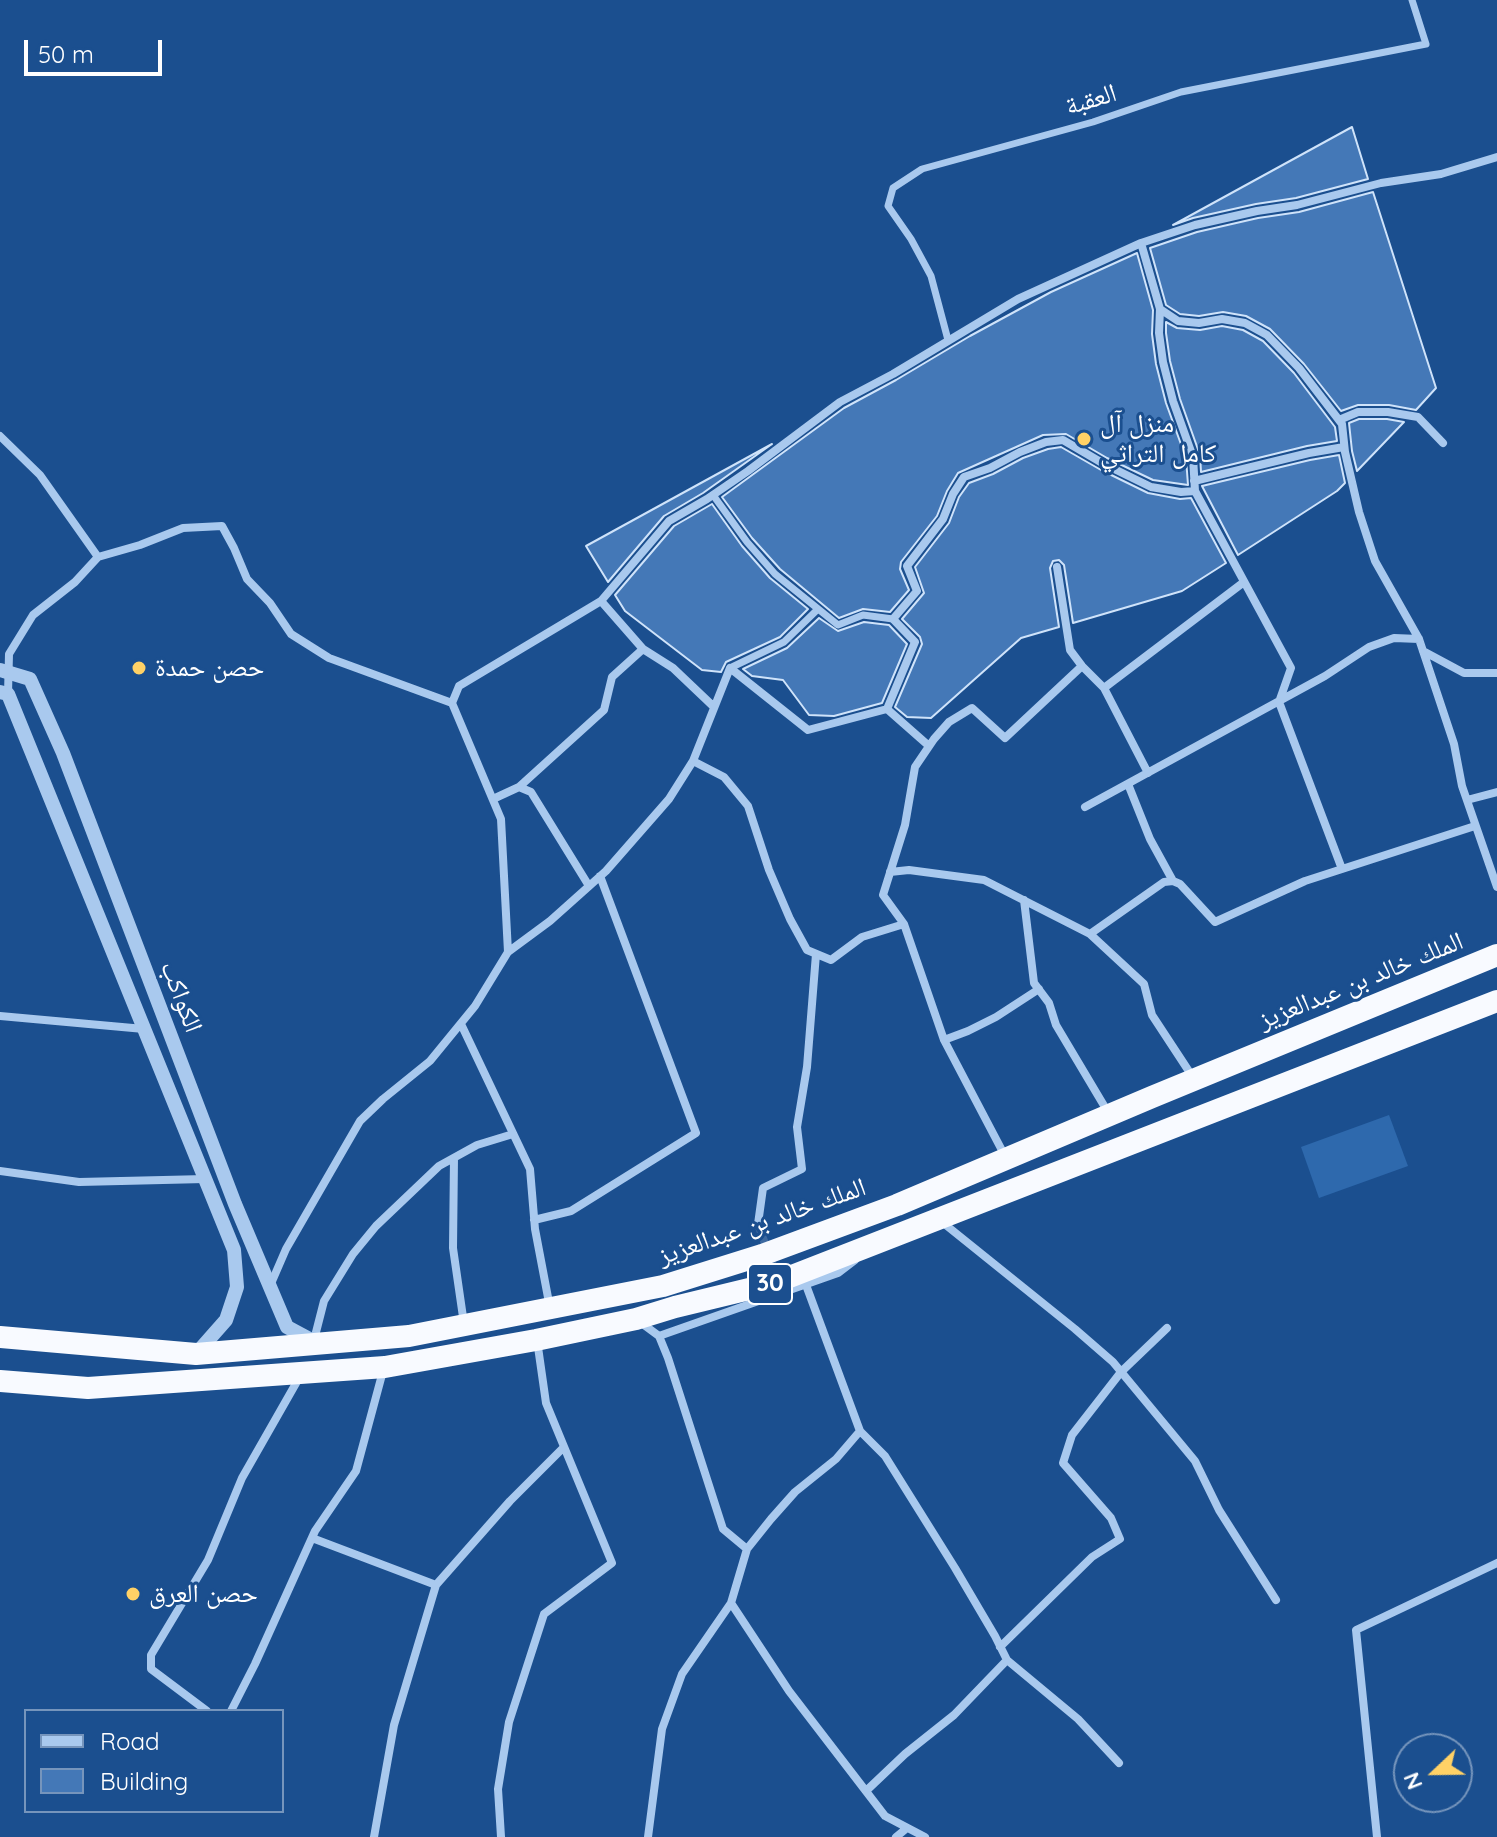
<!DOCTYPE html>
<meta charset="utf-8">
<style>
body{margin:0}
#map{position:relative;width:1497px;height:1837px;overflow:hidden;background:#1b4f8f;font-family:Quicksand,sans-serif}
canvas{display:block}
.legend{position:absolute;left:24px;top:1709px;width:260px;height:104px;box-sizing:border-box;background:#1b4f8f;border:2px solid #7695bc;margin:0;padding:10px 14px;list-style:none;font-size:24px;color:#fff}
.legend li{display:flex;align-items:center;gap:16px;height:40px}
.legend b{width:40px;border:2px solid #7695bc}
.north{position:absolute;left:1393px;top:1733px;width:80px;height:80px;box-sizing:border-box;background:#1b4f8f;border:2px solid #7695bc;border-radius:50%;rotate:248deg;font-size:22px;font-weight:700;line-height:32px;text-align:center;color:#fff}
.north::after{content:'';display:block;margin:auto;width:28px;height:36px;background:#ffd166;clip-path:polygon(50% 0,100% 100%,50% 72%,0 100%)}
.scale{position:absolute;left:24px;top:40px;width:138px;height:36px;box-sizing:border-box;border:4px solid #fff;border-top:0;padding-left:10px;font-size:24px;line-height:28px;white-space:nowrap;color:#fff;-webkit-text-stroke:6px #1b4f8f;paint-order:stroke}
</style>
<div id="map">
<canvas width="1497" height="1837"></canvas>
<ul class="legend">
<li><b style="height:10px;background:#a9c9ee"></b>Road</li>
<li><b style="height:22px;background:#4478b7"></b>Building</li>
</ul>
<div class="north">N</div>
<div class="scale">50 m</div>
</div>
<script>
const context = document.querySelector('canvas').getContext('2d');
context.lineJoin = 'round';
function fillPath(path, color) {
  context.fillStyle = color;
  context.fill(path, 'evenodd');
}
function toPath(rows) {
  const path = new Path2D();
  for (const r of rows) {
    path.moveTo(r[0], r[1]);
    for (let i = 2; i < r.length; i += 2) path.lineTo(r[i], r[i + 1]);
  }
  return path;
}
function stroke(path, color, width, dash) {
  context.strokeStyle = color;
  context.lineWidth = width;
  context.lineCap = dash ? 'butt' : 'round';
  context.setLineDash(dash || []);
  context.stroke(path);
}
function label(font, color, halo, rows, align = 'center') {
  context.font = font + ' Quicksand,"Noto Naskh Arabic",sans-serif';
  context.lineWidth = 6;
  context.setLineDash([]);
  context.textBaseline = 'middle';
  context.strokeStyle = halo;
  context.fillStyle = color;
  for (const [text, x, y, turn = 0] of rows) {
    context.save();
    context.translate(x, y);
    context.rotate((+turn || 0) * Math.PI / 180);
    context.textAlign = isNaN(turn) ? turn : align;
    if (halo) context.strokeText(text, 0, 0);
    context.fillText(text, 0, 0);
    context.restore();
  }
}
fillPath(toPath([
 [1389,1115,1408,1166,1319,1198,1301,1147]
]), '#2e69ad');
const building = toPath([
 [1352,127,1368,179,1296,198,1256,204,1193,218,1173,225,1352,127],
 [1373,192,1436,388,1416,410,1389,405,1358,405,1341,411,1304,364,1270,329,1246,316,1223,312,1199,316,1180,314,1166,305,1150,248,1197,232,1258,218,1299,212,1373,192],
 [1137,253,1153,310,1152,334,1156,364,1166,403,1186,458,1188,485,1153,480,1107,458,1066,434,1043,435,958,473,947,491,937,516,901,562,900,569,909,590,890,612,863,609,839,618,780,569,752,538,722,497,844,408,896,380,970,336,1051,292,1137,253],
 [1166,322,1177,328,1200,330,1222,326,1243,330,1263,341,1294,373,1335,427,1337,441,1307,446,1201,472,1200,455,1180,399,1170,361,1166,333,1166,322],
 [1359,419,1387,419,1404,422,1357,471,1352,451,1349,423,1359,419],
 [772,444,703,493,664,516,608,582,586,546,772,444],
 [1061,447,1101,470,1148,493,1180,499,1191,498,1226,563,1182,591,1073,623,1064,565,1059,560,1053,561,1050,568,1059,627,1021,638,931,718,907,717,895,707,922,644,920,637,902,619,924,593,915,567,949,523,959,497,969,483,993,474,1023,458,1048,449,1061,447],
 [1339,455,1345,483,1337,491,1238,555,1202,486,1310,460,1339,455],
 [712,504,742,546,770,578,808,609,780,637,726,662,721,672,702,670,625,611,615,595,674,526,712,504],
 [819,618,838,631,864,622,889,625,907,644,882,703,834,716,809,715,783,680,752,676,743,669,787,648,819,618]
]);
fillPath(building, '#4478b7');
stroke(building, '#cfe3fa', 2);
stroke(toPath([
 [758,1224,778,1280]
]), '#3d69a0', 8, [8, 4]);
stroke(toPath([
 [948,340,931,276,911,239,888,206,893,188,922,169,1093,122,1181,92,1426,44,1412,0],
 [713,495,747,542,775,574,838,625,863,615,893,619],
 [730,668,784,642,817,610]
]), '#a9c9ee', 7);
stroke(toPath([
 [1141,243,1160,309,1178,321,1199,323,1222,319,1245,323,1267,335,1299,368,1342,424,1345,452,1359,512,1375,561,1419,639,1454,744,1462,786,1497,887],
 [1160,309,1159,333,1163,362,1173,401,1193,457,1195,491,1291,668,1279,702,1342,869],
 [1339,420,1358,412,1388,412,1418,417,1443,443],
 [0,436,40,475,98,557],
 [1194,481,1309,453,1344,447],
 [1057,567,1070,650,1082,666,1104,688,1148,773],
 [601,601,643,649,673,668,714,707],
 [1423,651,1464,673,1497,673],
 [1104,688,1244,582],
 [8,694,9,654,33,615,75,582,98,557,140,545,183,528,222,526,234,548,247,579,270,603,291,634,329,658,452,703],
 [887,709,915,642,893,619,917,591,907,566,943,519,953,494,964,477,990,468,1020,452,1046,442,1063,440,1104,464,1151,487,1181,492,1195,491],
 [887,709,929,746],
 [693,761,724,777,748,806,769,870,790,919,807,950,831,960,862,937,904,924],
 [1128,784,1150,839,1173,881],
 [519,787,531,792,589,886],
 [493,799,519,787,604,710,612,677,643,649],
 [1467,800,1497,792],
 [1085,807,1325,676,1369,647,1394,638,1419,639],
 [890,872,909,870,984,880,1090,934,1144,984,1152,1015,1194,1079],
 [1024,900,1034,983,1049,1003,1056,1025,1109,1114],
 [1090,934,1164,882,1173,881,1180,884,1215,922,1305,881,1475,826],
 [508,952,550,921,606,871,669,799,693,761,730,668,808,730,887,709],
 [0,1016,144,1029],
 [461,1024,530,1169,535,1229,550,1308],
 [944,1040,968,1031,996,1017,1039,989],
 [454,1158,453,1248,464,1324],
 [1006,1158,944,1040,904,924,883,895,905,825,915,767,934,739,949,722,972,708,1005,738,1082,666],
 [0,1171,79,1182,205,1179],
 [534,1220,571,1211,696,1133,600,876],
 [942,1222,1075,1329,1113,1362,1195,1461,1219,1510,1276,1600],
 [758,1224,763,1188,802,1169,797,1127,807,1067,816,954],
 [270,1286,286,1249,360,1121,383,1099,430,1061,475,1006,508,952,501,819,452,703,459,686,601,601,669,521,707,499,748,471,840,402,893,374,1018,299,1141,243,1195,225,1257,211,1297,205,1381,183,1441,174,1497,157],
 [640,1322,659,1336,668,1358,723,1529,747,1549,731,1603,682,1674,662,1729,648,1837],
 [659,1336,838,1273,855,1260],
 [314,1340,324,1301,353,1254,376,1226,439,1166,477,1145,513,1134],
 [860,1431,885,1456,955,1568,995,1636,1007,1660,1078,1719,1119,1763],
 [312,1538,436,1585],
 [747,1549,771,1519,795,1492,836,1459,860,1431,806,1285],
 [731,1603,789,1691,885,1816,925,1837],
 [1000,1647,1092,1557,1120,1539,1111,1518,1063,1463,1072,1435,1121,1372,1167,1328],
 [207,1711,151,1669,151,1655,208,1560,242,1478,299,1378],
 [231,1711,255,1664,315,1531,356,1471,383,1371],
 [866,1791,905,1754,954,1715,1007,1660],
 [374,1837,394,1725,436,1585,510,1501,564,1447],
 [501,1837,498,1789,509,1722,544,1614,612,1563,546,1403,537,1340],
 [896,1837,907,1828],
 [1377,1837,1356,1630,1497,1563]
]), '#a9c9ee', 8);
stroke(toPath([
 [0,670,30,679,63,753,235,1204,287,1327,315,1342],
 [0,692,8,694,234,1250,237,1287,226,1320,196,1354]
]), '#a9c9ee', 14);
stroke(toPath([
 [0,1337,196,1354,409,1336,663,1286,762,1255,897,1205,1152,1097,1497,955],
 [0,1381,88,1388,385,1367,536,1340,636,1319,675,1307,774,1283,1497,1001]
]), '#f8faff', 22);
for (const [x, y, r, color] of [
 [1084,439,8,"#ffd166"],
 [139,668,8,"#ffd166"],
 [133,1594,8,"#ffd166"]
]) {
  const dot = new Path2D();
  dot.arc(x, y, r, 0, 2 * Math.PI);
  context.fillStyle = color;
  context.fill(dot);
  stroke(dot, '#1b4f8f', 3);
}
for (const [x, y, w] of [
 [770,1284,44]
]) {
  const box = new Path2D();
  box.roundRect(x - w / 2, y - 20, w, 40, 6);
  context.fillStyle = '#1b4f8f';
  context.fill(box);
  stroke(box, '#fff', 2);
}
label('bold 24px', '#fff', null, [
 ["30",770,1284]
]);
label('26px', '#fff', '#1b4f8f', [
 ["العقبة",1091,100,-17],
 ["الملك خالد بن عبدالعزيز",1361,981,-22],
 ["الكواكب",181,997,69],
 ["الملك خالد بن عبدالعزيز",762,1222,-19]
]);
label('26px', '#fff', '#1b4f8f', [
 ["منزل آل",1100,424],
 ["كامل التراثي",1100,454],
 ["حصن حمدة",155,668],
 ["حصن العرق",149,1594]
], 'left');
</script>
